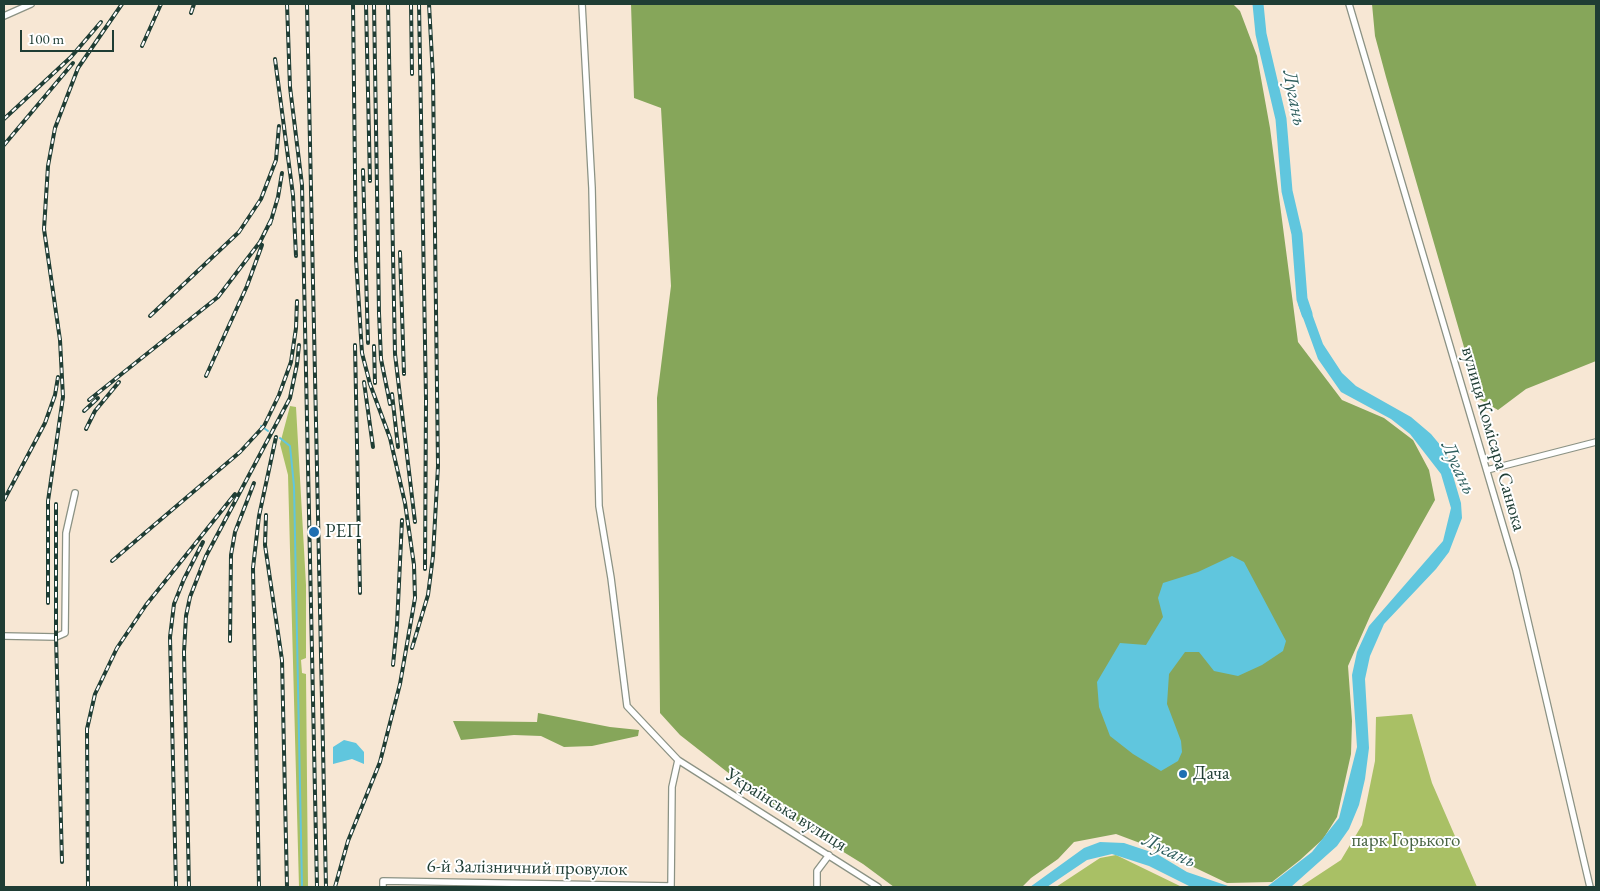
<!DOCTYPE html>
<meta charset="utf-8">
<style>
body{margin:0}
#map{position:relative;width:1600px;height:891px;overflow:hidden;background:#f7e7d4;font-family:"EB Garamond",serif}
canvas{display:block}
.frame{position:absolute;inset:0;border:5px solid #1f3d34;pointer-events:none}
.scale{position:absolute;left:20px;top:30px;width:94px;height:22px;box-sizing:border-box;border:2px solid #1f3d34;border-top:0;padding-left:6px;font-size:15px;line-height:18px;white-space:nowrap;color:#1f3d34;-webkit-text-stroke:4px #fff;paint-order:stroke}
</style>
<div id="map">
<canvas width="1600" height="891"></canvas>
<div class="frame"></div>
<div class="scale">100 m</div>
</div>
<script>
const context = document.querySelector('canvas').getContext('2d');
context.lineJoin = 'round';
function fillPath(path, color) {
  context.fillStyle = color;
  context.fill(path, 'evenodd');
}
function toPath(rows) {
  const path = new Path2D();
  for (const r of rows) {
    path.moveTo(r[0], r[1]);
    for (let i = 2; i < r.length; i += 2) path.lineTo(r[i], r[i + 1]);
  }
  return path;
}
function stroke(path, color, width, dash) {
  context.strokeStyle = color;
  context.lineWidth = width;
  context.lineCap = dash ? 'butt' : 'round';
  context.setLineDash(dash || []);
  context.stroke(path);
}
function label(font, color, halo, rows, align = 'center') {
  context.font = font + ' "EB Garamond",serif';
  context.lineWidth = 4;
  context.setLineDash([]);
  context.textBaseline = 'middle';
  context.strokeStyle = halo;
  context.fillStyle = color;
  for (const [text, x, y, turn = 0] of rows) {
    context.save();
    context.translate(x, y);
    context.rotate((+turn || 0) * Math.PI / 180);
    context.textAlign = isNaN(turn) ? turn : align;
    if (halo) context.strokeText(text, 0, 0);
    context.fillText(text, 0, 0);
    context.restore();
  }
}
fillPath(toPath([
 [290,406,296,407,306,585,306,658,301,660,302,673,306,674,308,887,299,887,288,475,280,444],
 [1412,714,1432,783,1477,887,1300,887,1341,860,1362,825,1375,761,1376,717],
 [1116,855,1182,887,1056,887,1100,858]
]), '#a9c065');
fillPath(toPath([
 [631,4,1233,4,1240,11,1257,56,1270,128,1298,342,1342,400,1384,418,1413,440,1429,470,1435,500,1371,614,1348,666,1352,721,1351,754,1337,817,1323,839,1300,860,1272,882,1227,883,1156,849,1116,834,1074,842,1058,859,1031,878,1022,887,894,887,863,864,777,811,680,735,660,713,657,398,671,286,661,108,634,98],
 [1372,4,1596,4,1596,361,1526,389,1498,410,1479,399,1386,77,1375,36],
 [538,713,610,727,639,730,638,736,592,746,564,747,541,736,514,735,461,740,453,721,537,722]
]), '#86a65a');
fillPath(toPath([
 [1307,300,1323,344,1342,373,1356,386,1411,417,1431,434,1446,452,1461,503,1462,518,1449,552,1436,569,1384,624,1370,656,1365,679,1369,748,1365,779,1359,805,1349,829,1337,846,1291,887,1191,887,1149,866,1112,854,1087,860,1047,887,1030,887,1084,848,1100,842,1124,843,1157,854,1187,872,1228,886,1268,886,1312,852,1339,818,1357,747,1352,675,1357,652,1369,626,1443,541,1451,508,1441,474,1410,434,1391,419,1341,392,1318,359,1298,304],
 [1232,556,1244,562,1286,641,1283,651,1262,665,1238,676,1214,671,1199,652,1185,652,1169,674,1167,704,1181,741,1182,752,1178,761,1161,771,1133,754,1110,736,1099,707,1097,682,1120,643,1146,645,1163,617,1158,598,1163,583,1198,572],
 [344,740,356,743,364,752,364,764,352,759,333,764,333,747]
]), '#60c6de');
stroke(toPath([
 [261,426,268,431],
 [280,438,290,446,294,486,302,887]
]), '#60c6de', 2);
stroke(toPath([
 [1258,4,1261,34,1281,119,1287,191,1297,234,1302,299,1307,314]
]), '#60c6de', 11);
const minor = toPath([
 [582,4,592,188,599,506,611,578,627,706,678,760,878,887],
 [1349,4,1516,570,1590,887],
 [4,16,31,4],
 [1487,470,1596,442],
 [4,636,56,637,65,633,66,533,75,493],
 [383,887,383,881,671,886],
 [671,887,672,787,678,760],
 [817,887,817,871,829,855]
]);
stroke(minor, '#8b9284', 8);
stroke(minor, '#fff', 5.5);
const rail = toPath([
 [287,4,290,87,302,185,317,887],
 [307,4,326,887],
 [366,4,370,181],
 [374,4,379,313,381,359,390,404],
 [388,4,395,354,415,522],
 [411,4,412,74],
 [419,4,426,399,425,569],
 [191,13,194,4],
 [142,46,161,4],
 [275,59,293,195,296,256],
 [4,119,71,57,101,22],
 [4,145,73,63],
 [363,170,368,343],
 [270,224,278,197,282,173],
 [400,252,404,374],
 [150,316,239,232,261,199,276,160,279,126],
 [355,345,360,593],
 [374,346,375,383],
 [206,376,247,286,262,245],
 [364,382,373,447],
 [392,394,398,447],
 [89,400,218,297,260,242,272,218],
 [84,411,98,398],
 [86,429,95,411,119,382],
 [4,500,45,423,55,395,58,377],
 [56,504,56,637,62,862],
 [266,515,265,545,282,660,287,887],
 [112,561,240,452,264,426,279,395,291,362,296,328,297,301],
 [48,603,48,501,63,397,60,340,44,229,48,166,55,128,78,68,122,4],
 [230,641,231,555,235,532,254,483],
 [412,648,428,595,433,556,438,466,433,77,429,4],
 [393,665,397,625,402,520],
 [88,887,87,729,95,694,117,648,146,605,235,494],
 [176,887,170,637,174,604,184,579,203,542],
 [189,887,184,652,186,616,190,597,206,556,290,398,297,364,299,345],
 [259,887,253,568,259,516,276,437],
 [335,887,348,841,380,762,400,684,415,598,414,565,405,503,390,438,370,384,362,353,356,259,353,4]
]);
stroke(rail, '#1f3d34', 4);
stroke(rail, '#fff', 2, [5.5]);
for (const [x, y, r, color] of [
 [314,532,6,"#1f6fb2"],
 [1183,774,5,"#1f6fb2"]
]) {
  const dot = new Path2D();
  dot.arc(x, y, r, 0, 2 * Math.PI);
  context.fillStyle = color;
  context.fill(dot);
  stroke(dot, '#fff', 2);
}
label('19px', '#1f3d34', '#fff', [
 ["вулиця Комісара Санюка",1493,439,74],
 ["Українська вулиця",786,810,32],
 ["6-й Залізничний провулок",527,868,1]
]);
label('19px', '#1f3d34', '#fff', [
 ["РЕП",325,532],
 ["Дача",1193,774]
], 'left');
label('19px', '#486443', '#fff', [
 ["парк Горького",1406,841]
]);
label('italic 20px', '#2f5f5e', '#fff', [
 ["Лугань",1294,98,79],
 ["Лугань",1458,468,65],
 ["Лугань",1169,851,25]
]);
</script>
